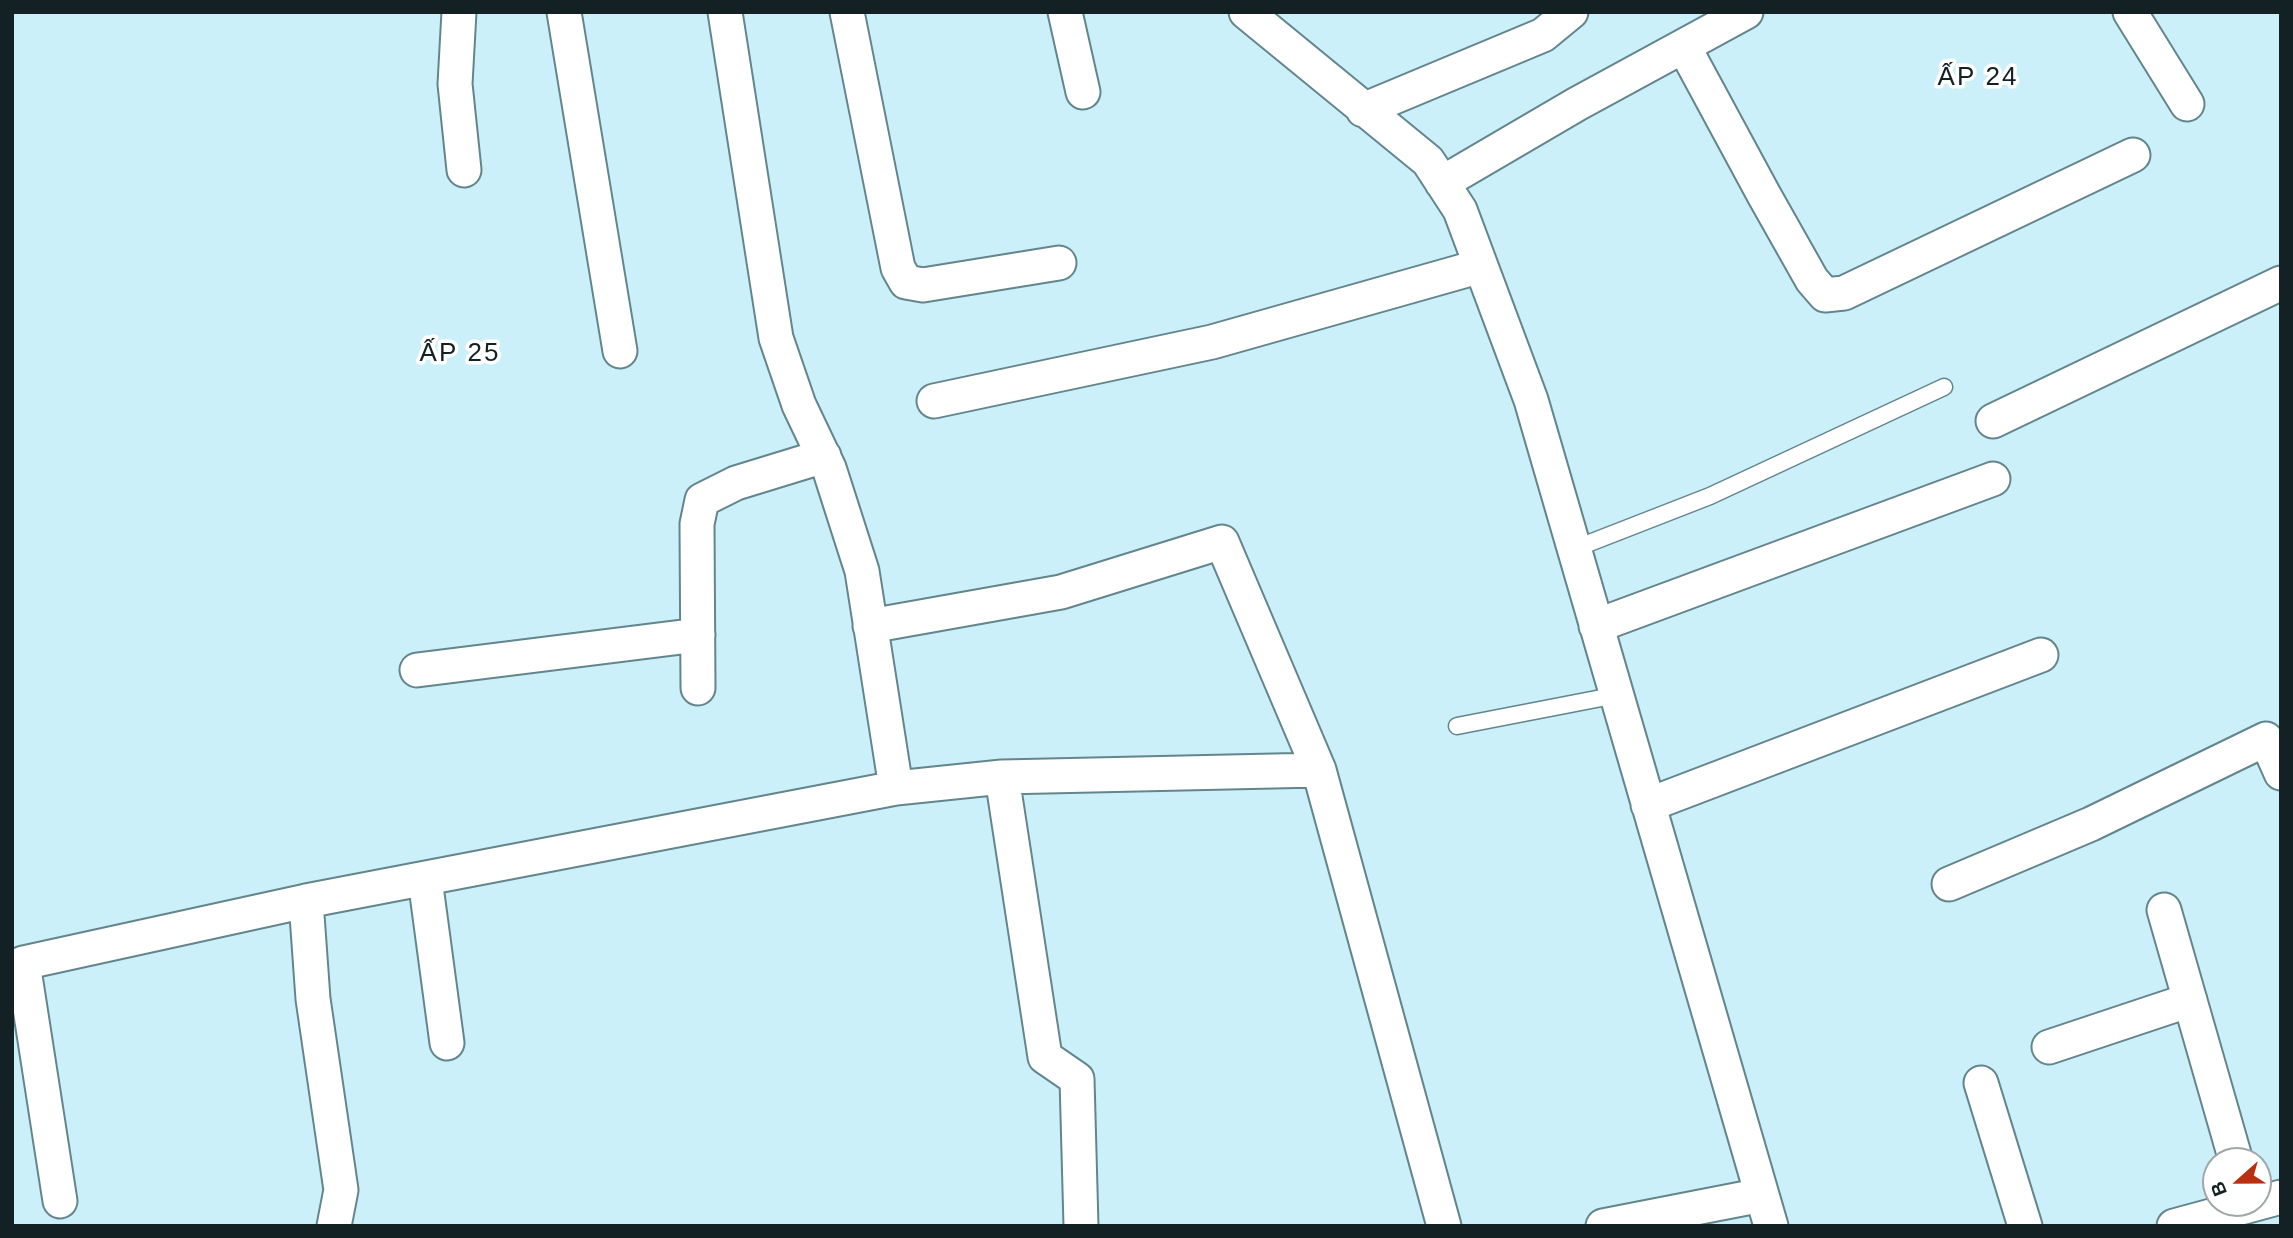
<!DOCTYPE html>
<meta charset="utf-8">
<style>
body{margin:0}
#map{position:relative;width:2293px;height:1238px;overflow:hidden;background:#ccf0f9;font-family:Arial,sans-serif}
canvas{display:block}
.frame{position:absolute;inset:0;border:14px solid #132124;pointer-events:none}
.north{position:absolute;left:2202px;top:1147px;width:70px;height:70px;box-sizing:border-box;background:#fff;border:2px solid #a1a6a7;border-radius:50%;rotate:249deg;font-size:19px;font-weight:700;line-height:28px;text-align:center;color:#132124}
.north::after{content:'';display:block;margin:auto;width:24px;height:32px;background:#ba2f10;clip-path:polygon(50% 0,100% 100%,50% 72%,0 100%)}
</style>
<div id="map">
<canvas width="2293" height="1238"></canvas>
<div class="frame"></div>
<div class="north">B</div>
</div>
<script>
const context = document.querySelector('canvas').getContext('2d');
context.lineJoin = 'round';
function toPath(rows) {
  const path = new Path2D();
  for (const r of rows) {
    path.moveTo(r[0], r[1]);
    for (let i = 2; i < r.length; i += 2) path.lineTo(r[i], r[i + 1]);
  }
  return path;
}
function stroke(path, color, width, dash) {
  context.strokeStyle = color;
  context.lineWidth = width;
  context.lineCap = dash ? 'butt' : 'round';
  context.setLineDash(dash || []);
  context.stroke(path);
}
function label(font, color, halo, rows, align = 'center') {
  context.font = font + ' Arial,sans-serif';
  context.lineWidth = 7;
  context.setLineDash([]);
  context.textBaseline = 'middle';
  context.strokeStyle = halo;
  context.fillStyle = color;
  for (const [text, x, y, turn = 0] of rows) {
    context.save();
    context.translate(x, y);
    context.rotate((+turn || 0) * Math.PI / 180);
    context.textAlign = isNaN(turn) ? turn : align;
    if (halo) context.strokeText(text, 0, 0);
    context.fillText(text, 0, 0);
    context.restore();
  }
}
const lane = toPath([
 [1574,549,1710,496,1944,387],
 [1457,726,1617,695]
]);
const street = toPath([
 [459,12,455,84,464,170],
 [564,12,620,351],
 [725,12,776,338,799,405,829,468,862,571,896,788],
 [847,12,898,268,906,282,923,285,1059,263],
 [1065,12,1083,92],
 [1246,12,1428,161,1460,210,1531,400,1771,1226],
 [2130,12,2187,104],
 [1684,47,1764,195,1812,280,1825,295,1844,293,2133,155],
 [1363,110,1543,35,1571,12],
 [1442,183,1577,104,1746,12],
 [934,401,1212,342,1481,266],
 [1993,421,2281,283],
 [870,626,1061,592,1222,542,1319,770,1444,1226],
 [1596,626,1993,479],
 [417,670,698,635],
 [698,688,697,524,702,500,736,483,824,456],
 [1002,777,1045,1057,1077,1079,1081,1226],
 [1648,805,2041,655],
 [425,879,447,1043],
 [1949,884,2091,824,2266,739,2281,773],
 [306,901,313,999,341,1190,334,1226],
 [2164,910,2236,1161],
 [2049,1047,2190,1000],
 [1981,1083,2025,1226],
 [60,1201,23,963,306,901,896,788,1002,777,1319,770],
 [1603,1226,1762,1195],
 [2174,1226,2281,1197]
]);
stroke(lane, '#63858c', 19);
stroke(street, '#63858c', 37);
stroke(lane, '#fff', 16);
stroke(street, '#fff', 33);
context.letterSpacing = '2px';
label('26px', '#132124', '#fff', [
 ["ẤP 24",1978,78],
 ["ẤP 25",460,354]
]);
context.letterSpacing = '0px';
</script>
